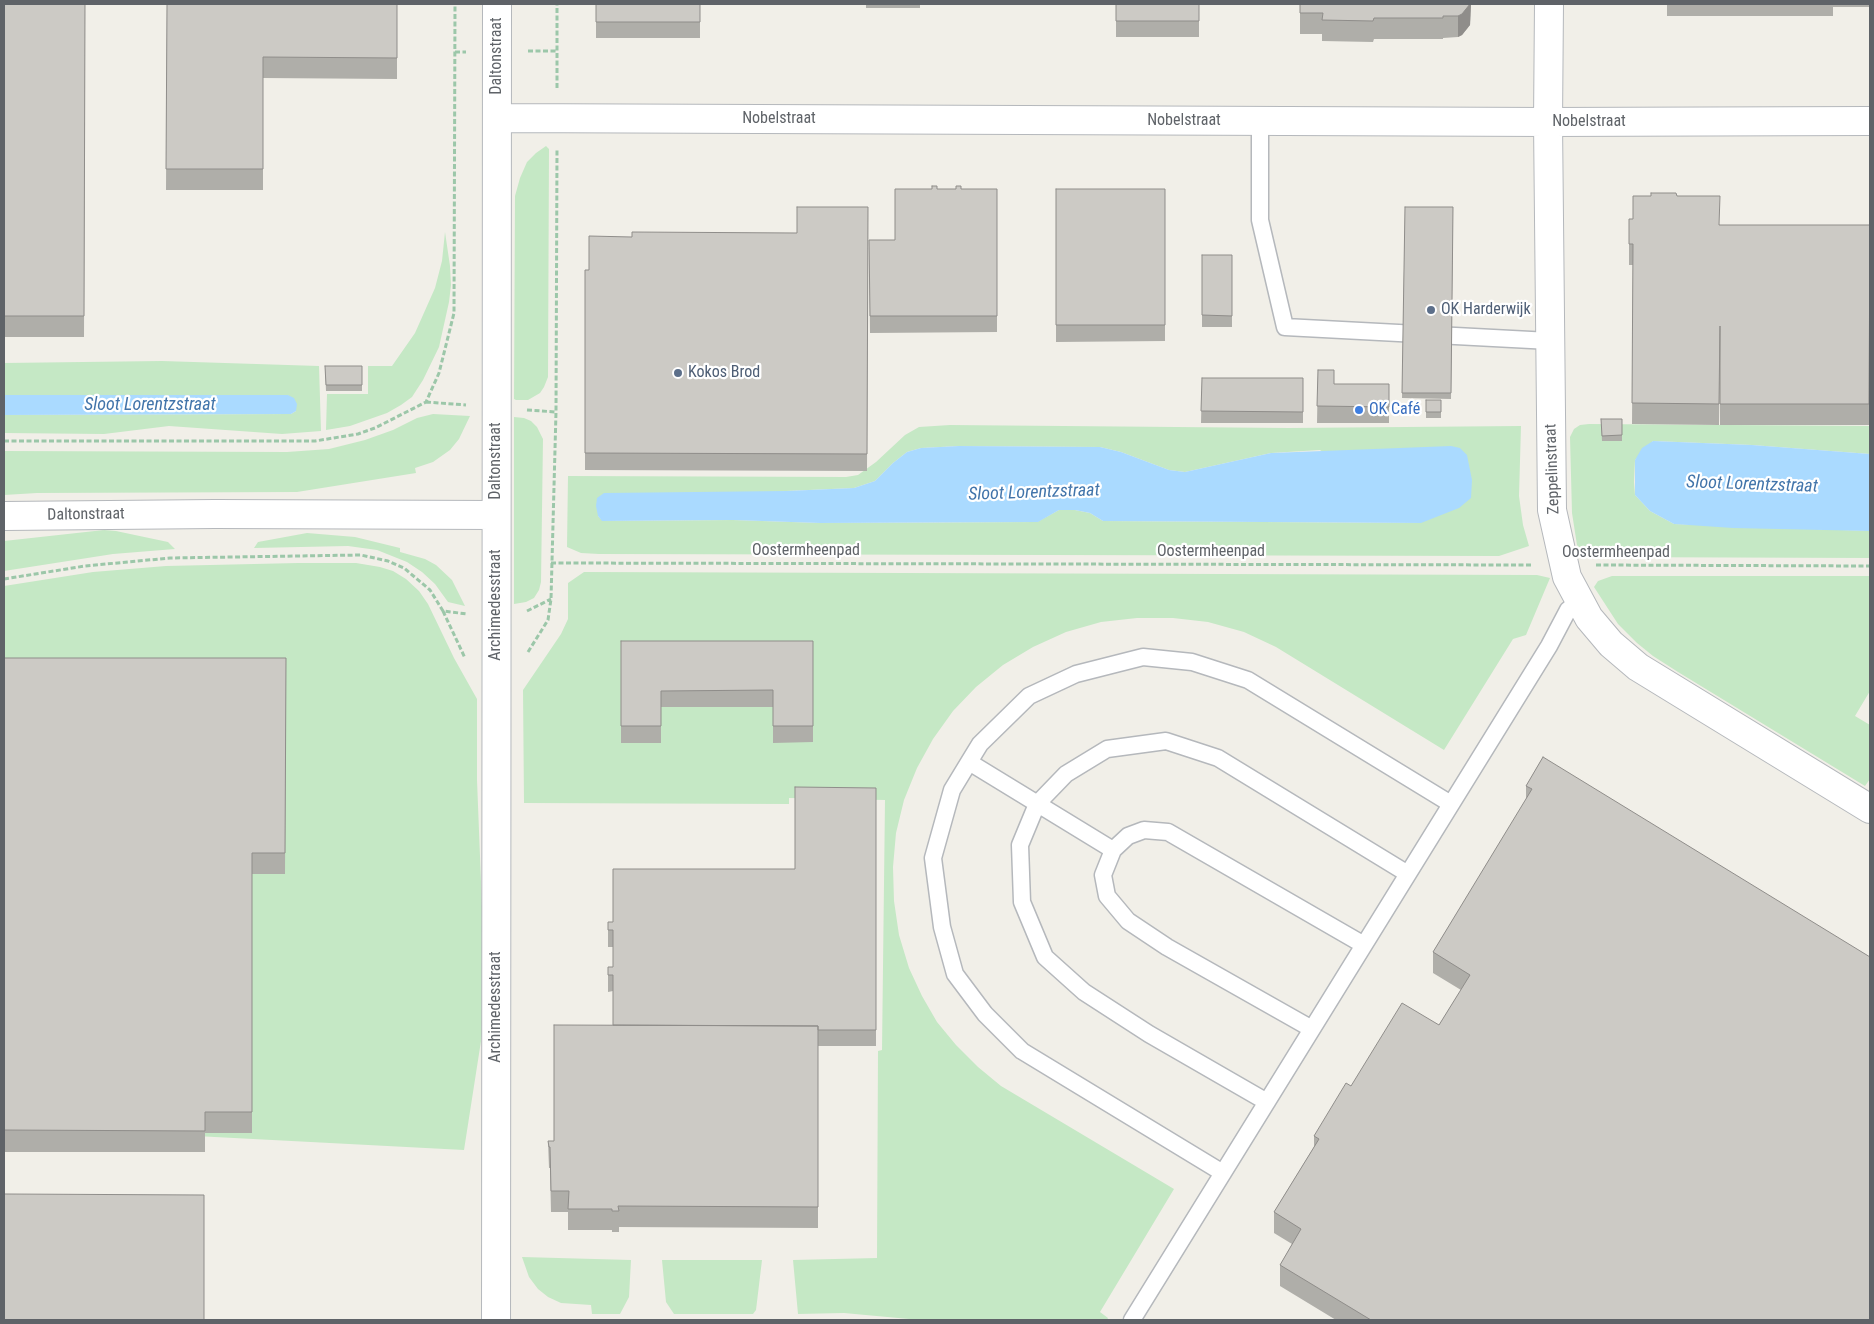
<!DOCTYPE html>
<meta charset="utf-8">
<style>
body{margin:0}
#map{position:relative;width:1874px;height:1324px;overflow:hidden;background:#f1efe8;font-family:"Roboto Condensed",sans-serif}
canvas{display:block}
.frame{position:absolute;inset:0;border:5px solid #5f6368;pointer-events:none}
</style>
<div id="map">
<canvas width="1874" height="1324"></canvas>
<div class="frame"></div>
</div>
<script>
const context = document.querySelector('canvas').getContext('2d');
context.lineJoin = 'round';
function fillPath(path, color) {
  context.fillStyle = color;
  context.fill(path, 'evenodd');
}
function toPath(rows) {
  const path = new Path2D();
  for (const r of rows) {
    path.moveTo(r[0], r[1]);
    for (let i = 2; i < r.length; i += 2) path.lineTo(r[i], r[i + 1]);
  }
  return path;
}
function stroke(path, color, width, dash) {
  context.strokeStyle = color;
  context.lineWidth = width;
  context.lineCap = dash ? 'butt' : 'round';
  context.setLineDash(dash || []);
  context.stroke(path);
}
function label(font, color, halo, rows, align = 'center') {
  context.font = font + ' "Roboto Condensed",sans-serif';
  context.lineWidth = 4.5;
  context.setLineDash([]);
  context.textBaseline = 'middle';
  context.strokeStyle = halo;
  context.fillStyle = color;
  for (const [text, x, y, turn = 0] of rows) {
    context.save();
    context.translate(x, y);
    context.rotate((+turn || 0) * Math.PI / 180);
    context.textAlign = isNaN(turn) ? turn : align;
    if (halo) context.strokeText(text, 0, 0);
    context.fillText(text, 0, 0);
    context.restore();
  }
}
fillPath(toPath([
 [546,146,549,149,548,377,544,387,540,393,528,400,516,400,514,399,515,196,520,178,527,162,536,153],
 [445,232,450,266,451,285,449,302,439,347,423,380,412,397,401,405,387,413,350,426,326,430,327,394,368,394,368,366,392,366,415,333,435,288,442,261],
 [162,361,319,366,321,431,282,434,169,426,104,434,4,433,4,415,291,414,296,411,288,395,4,395,4,363],
 [433,414,470,416,459,439,450,450,433,462,415,468,416,473,297,492,37,493,4,495,4,451,287,452,329,449,365,440,393,430,417,418],
 [514,417,524,418,531,421,537,427,543,439,541,582,539,590,534,598,526,602,514,604],
 [1589,424,1870,426,1870,454,1752,445,1653,441,1635,460,1634,482,1635,495,1650,511,1674,524,1870,531,1870,558,1590,557,1583,552,1577,545,1572,513,1570,437,1574,429,1580,425],
 [950,425,1289,428,1521,426,1519,496,1523,525,1529,546,1499,556,599,554,581,553,567,547,568,476,846,477,858,475,876,462,905,435,919,427],
 [959,446,1100,447,1121,452,1169,470,1185,472,1271,453,1320,450,1421,523,1103,521,1090,513,1075,510,1059,510,1037,522,820,523,733,520,603,521,598,516,786,491,854,488,875,481,893,463,907,452,921,448],
 [104,530,116,531,168,542,175,549,113,554,4,571,4,541],
 [307,533,355,537,400,548,400,552,425,559,436,565,452,580,465,606,448,602,435,584,422,572,407,562,377,550,348,546,254,548,258,542],
 [298,563,356,563,380,567,393,571,406,579,419,591,428,604,454,658,477,699,477,780,486,1009,464,1150,4,1126,4,586,93,572,166,566],
 [584,572,1537,575,1550,578,1526,635,1513,639,1444,750,1276,647,1244,632,1208,622,1173,618,1137,618,1101,622,1066,632,1033,647,1003,665,976,687,953,711,933,739,917,768,904,800,896,833,893,867,894,901,899,935,909,968,922,996,937,1022,956,1045,978,1067,1001,1086,1174,1189,1100,1312,1108,1318,1107,1320,920,1320,844,1313,798,1314,793,1260,877,1258,878,1051,882,1050,885,800,789,798,789,804,524,803,523,690,561,634,568,619,568,583],
 [1612,576,1870,576,1870,691,1855,716,1870,725,1870,779,1865,786,1678,672,1653,656,1637,643,1618,624,1594,587,1598,581],
 [522,1257,631,1260,629,1297,620,1314,592,1314,591,1305,561,1303,548,1297,538,1289,529,1277],
 [662,1260,762,1260,756,1310,753,1314,674,1314,666,1302]
]), '#c5e8c5');
fillPath(toPath([
 [4,395,288,395,294,398,297,404,296,411,291,414,4,415],
 [1653,441,1752,445,1870,454,1870,531,1733,528,1674,524,1650,511,1635,495,1635,460,1642,448],
 [959,446,1100,447,1121,452,1169,470,1185,472,1271,453,1451,446,1460,448,1467,455,1472,480,1471,498,1459,508,1421,523,1103,521,1090,513,1075,510,1059,510,1038,522,820,523,733,520,602,521,598,516,596,506,597,498,604,493,786,491,854,488,875,481,893,463,907,452,921,448]
]), '#aadaff');
const service = toPath([
 [1260,121,1260,220,1285,327,1550,341],
 [969,762,1113,850],
 [1312,1029,1167,947,1128,921,1107,896,1103,875,1113,850,1128,836,1144,830,1168,832,1364,945],
 [1267,1102,1149,1034,1084,992,1045,957,1022,902,1020,845,1037,804,1066,774,1107,749,1166,741,1218,758,1408,874],
 [1223,1173,1022,1051,985,1014,955,974,942,927,933,858,952,790,969,762,980,744,1029,696,1076,674,1143,657,1192,662,1248,680,1451,804],
 [1132,1320,1549,646,1568,610,1580,600]
]);
const minor = toPath([
 [1549,4,1548,122,1552,510,1567,577,1589,618,1611,644,1638,667,1870,809],
 [497,118,1548,122,1870,121],
 [4,516,215,514,496,515],
 [496,1320,497,4]
]);
stroke(service, '#b5b8bc', 19);
stroke(minor, '#b5b8bc', 30);
stroke(toPath([
 [528,51,557,51],
 [455,52,466,52],
 [557,88,557,4],
 [426,402,466,405],
 [527,410,556,412],
 [4,441,315,441,358,434,375,428,426,402,439,373,454,313,455,4],
 [551,563,1532,565],
 [1596,565,1870,566],
 [4,579,85,566,170,558,361,555,388,561,404,568,430,590,443,611,467,614],
 [443,611,465,658],
 [527,611,551,599],
 [528,652,548,620,551,599,556,412,557,149]
]), '#9cc7a9', 3, [5, 2.5]);
stroke(service, '#fff', 16);
stroke(minor, '#fff', 28);
fillPath(toPath([
 [4,4,85,4,84,337,4,337],
 [167,4,397,4,397,79,263,78,263,190,166,190],
 [596,4,700,4,700,38,596,38],
 [866,4,920,4,920,8,866,8],
 [1116,4,1199,4,1199,37,1116,37],
 [1300,4,1471,4,1470,25,1462,35,1458,37,1443,38,1443,39,1374,39,1373,42,1322,41,1322,34,1300,34],
 [1667,4,1870,4,1870,7,1833,7,1833,16,1667,16],
 [932,189,997,189,997,332,870,333,869,240,895,240],
 [1056,189,1165,189,1165,341,1056,342],
 [1677,196,1720,225,1870,349,1869,425,1720,425,1720,351,1719,425,1632,424,1633,265,1629,265,1629,244,1633,219],
 [868,207,867,471,585,470,585,270,589,270,797,233],
 [1405,207,1453,207,1451,399,1402,398],
 [1202,255,1232,255,1232,327,1202,327],
 [325,366,362,366,362,391,326,391],
 [1318,370,1334,384,1389,384,1389,423,1317,423],
 [1202,378,1303,378,1303,423,1201,423],
 [1426,400,1441,400,1441,418,1426,418],
 [1601,419,1622,419,1622,441,1602,441],
 [621,641,813,641,813,742,773,743,773,707,661,707,661,743,621,743],
 [4,658,286,658,285,874,252,874,252,1133,205,1133,205,1152,4,1152],
 [1543,757,1870,1320,1336,1320,1280,1286,1280,1265,1292,1244,1274,1233,1274,1212,1314,1147,1314,1136,1351,1086,1439,1025,1461,990,1433,973,1433,952,1526,800,1526,786],
 [876,788,876,1046,818,1046,818,1228,619,1227,619,1232,612,1232,612,1230,568,1230,568,1212,551,1212,550,1168,549,1168,548,1141,554,1141,613,1025,613,991,608,992,608,975,613,967,613,947,608,947,608,930,613,922,795,869]
]), '#afaea9');
fillPath(toPath([
 [1470,4,1471,4,1470,25,1462,35,1458,37,1458,16]
]), '#8f8d8a');
const building = toPath([
 [4,4,85,4,84,316,4,316,4,4],
 [167,4,397,4,397,58,263,57,263,169,166,169,167,4],
 [596,4,700,4,700,22,596,22,596,4],
 [1116,4,1199,4,1199,21,1116,21,1116,4],
 [1300,4,1470,4,1462,14,1458,16,1443,16,1443,18,1374,18,1373,21,1322,20,1323,13,1300,13,1300,4],
 [932,186,937,186,937,189,956,189,956,186,961,186,961,189,997,189,997,316,870,316,869,240,895,240,895,189,932,189,932,186],
 [1056,189,1165,189,1165,325,1056,325,1056,189],
 [1651,193,1676,193,1677,196,1720,196,1719,225,1870,225,1869,404,1720,404,1720,326,1719,404,1632,403,1633,244,1629,244,1629,219,1633,219,1633,196,1651,196,1651,193],
 [797,207,868,207,867,454,585,453,585,270,589,270,589,236,632,237,632,232,797,233,797,207],
 [1405,207,1453,207,1451,393,1402,393,1405,207],
 [1202,255,1232,255,1232,316,1202,315,1202,255],
 [325,366,362,366,362,385,326,385,325,366],
 [1318,370,1334,370,1334,384,1389,384,1389,407,1317,406,1318,370],
 [1202,378,1303,378,1303,412,1201,411,1202,378],
 [1426,400,1441,400,1441,412,1426,412,1426,400],
 [1601,419,1622,419,1622,435,1602,436,1601,419],
 [621,641,813,641,813,726,773,726,773,690,661,691,661,726,621,726,621,641],
 [4,658,286,658,285,853,252,853,252,1112,205,1112,205,1131,4,1130,4,658],
 [1543,757,1870,957,1870,1320,1371,1320,1280,1265,1301,1229,1274,1212,1319,1139,1314,1136,1346,1083,1351,1086,1402,1003,1439,1025,1470,975,1433,952,1532,789,1526,786,1543,757],
 [795,787,876,788,876,1030,818,1030,818,1026,613,1025,613,975,608,975,608,967,613,967,613,930,608,930,608,922,613,922,613,869,795,869,795,787],
 [554,1025,818,1026,818,1207,618,1206,619,1211,612,1211,612,1209,568,1209,569,1191,551,1191,550,1147,549,1147,548,1141,554,1141,554,1025],
 [4,1194,204,1195,204,1320,4,1320,4,1194]
]);
fillPath(building, '#cccac5');
stroke(building, '#8f8d8a', 1);
for (const [x, y, r, color] of [
 [1431,310,5,"#5c6f8a"],
 [678,373,5,"#5c6f8a"],
 [1359,410,5,"#3f7fe0"]
]) {
  const dot = new Path2D();
  dot.arc(x, y, r, 0, 2 * Math.PI);
  context.fillStyle = color;
  context.fill(dot);
  stroke(dot, '#fff', 2);
}
label('16px', '#5f6368', '#fff', [
 ["Daltonstraat",497,56,-90],
 ["Nobelstraat",779,119],
 ["Nobelstraat",1184,121],
 ["Nobelstraat",1589,122],
 ["Daltonstraat",496,461,-90],
 ["Zeppelinstraat",1553,469,-92],
 ["Daltonstraat",86,515,-1],
 ["Oostermheenpad",806,551],
 ["Oostermheenpad",1211,552],
 ["Oostermheenpad",1616,553],
 ["Archimedesstraat",496,605,-90],
 ["Archimedesstraat",496,1007,-90]
]);
label('16px', '#4e5e75', '#fff', [
 ["OK Harderwijk",1441,310],
 ["Kokos Brod",688,373]
], 'left');
label('16px', '#366cbe', '#fff', [
 ["OK Café",1369,410]
], 'left');
label('italic 18px', '#4174aa', '#fff', [
 ["Sloot Lorentzstraat",150,405],
 ["Sloot Lorentzstraat",1752,485,2],
 ["Sloot Lorentzstraat",1034,493,-2]
]);
</script>
